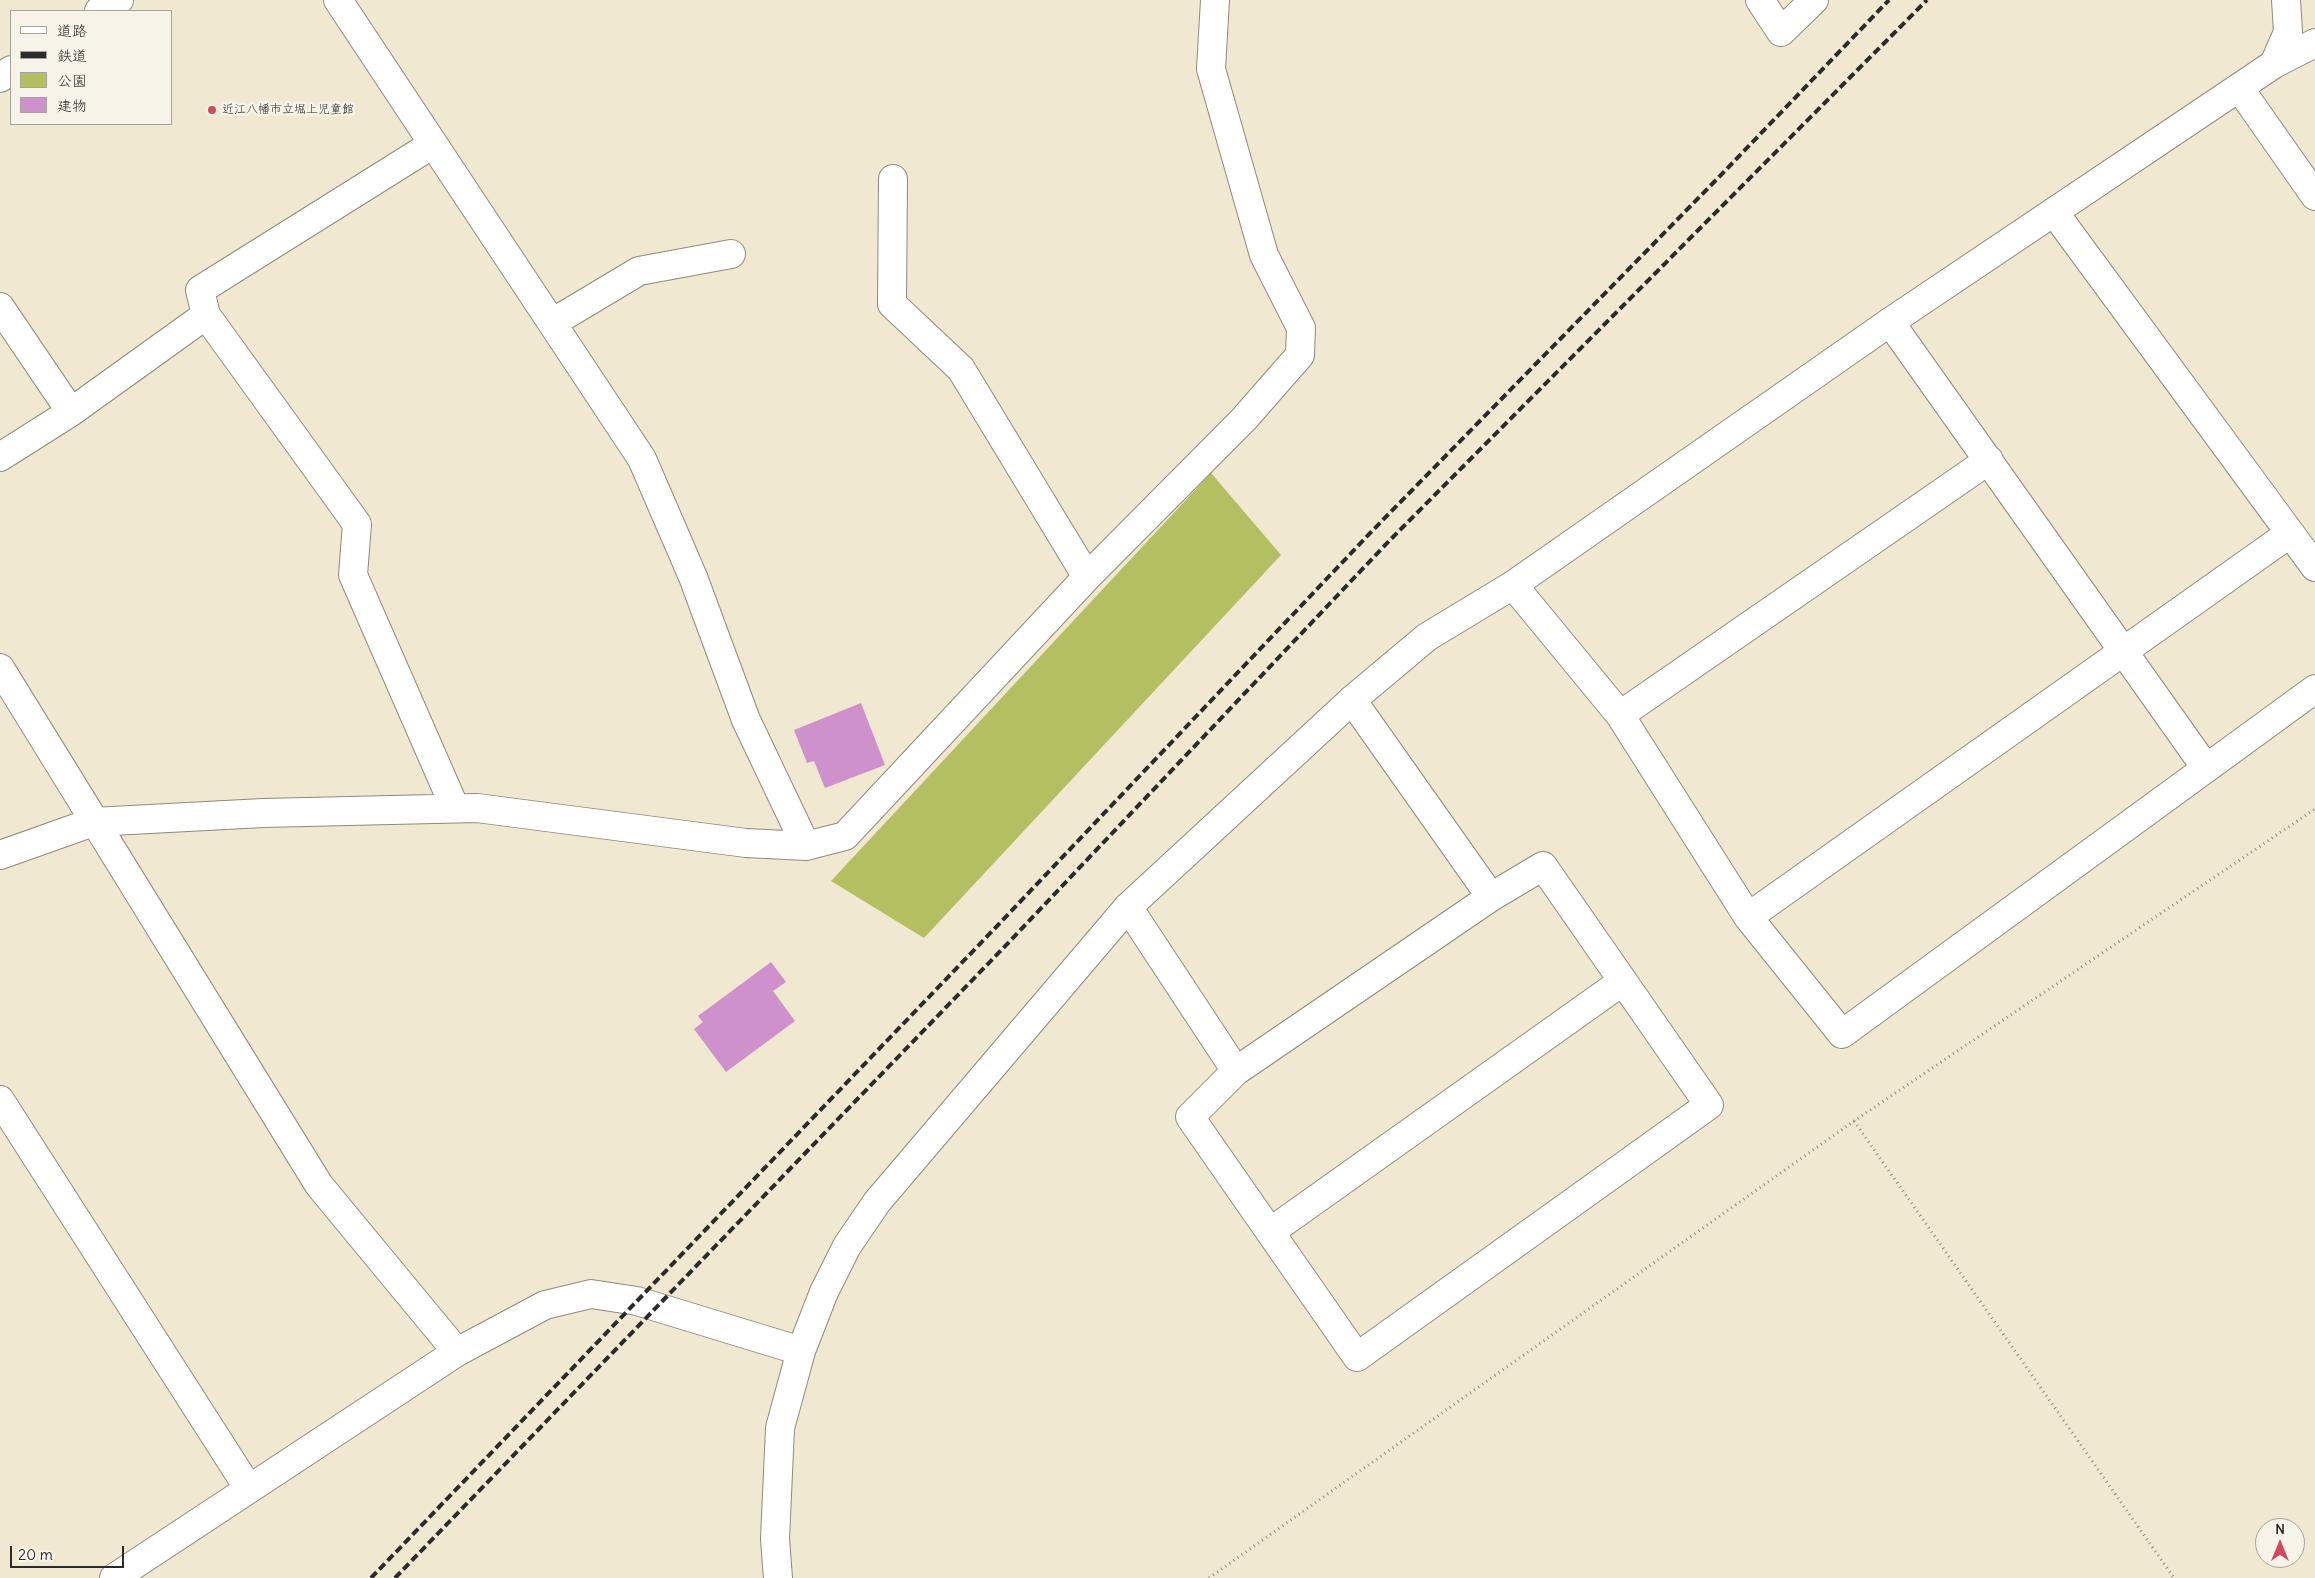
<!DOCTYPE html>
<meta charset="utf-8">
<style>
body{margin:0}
#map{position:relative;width:2315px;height:1578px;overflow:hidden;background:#f0e8d0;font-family:Delius,"Klee One",sans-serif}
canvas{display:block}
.legend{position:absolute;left:10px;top:10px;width:162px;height:115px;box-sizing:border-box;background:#f7f3e8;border:1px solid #a5a39c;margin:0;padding:6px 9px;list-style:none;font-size:15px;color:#2b2b2b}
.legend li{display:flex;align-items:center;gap:10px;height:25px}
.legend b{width:25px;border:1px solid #a5a39c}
.north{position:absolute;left:2255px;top:1518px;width:50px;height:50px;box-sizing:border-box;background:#f7f3e8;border:1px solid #a5a39c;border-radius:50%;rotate:0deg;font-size:14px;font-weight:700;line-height:20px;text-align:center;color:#2b2b2b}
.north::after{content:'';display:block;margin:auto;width:18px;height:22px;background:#d1495b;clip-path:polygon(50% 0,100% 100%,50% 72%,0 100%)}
.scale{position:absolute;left:10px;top:1546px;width:114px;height:22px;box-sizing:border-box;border:2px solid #2b2b2b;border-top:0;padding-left:6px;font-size:15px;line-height:18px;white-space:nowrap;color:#2b2b2b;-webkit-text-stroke:4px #f7f3e8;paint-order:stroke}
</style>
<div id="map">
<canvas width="2315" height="1578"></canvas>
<ul class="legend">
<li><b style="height:6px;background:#fff"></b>道路</li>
<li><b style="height:6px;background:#2b2b2b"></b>鉄道</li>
<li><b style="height:14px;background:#b3bf61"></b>公園</li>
<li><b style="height:14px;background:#ce91cb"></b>建物</li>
</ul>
<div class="north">N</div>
<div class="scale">20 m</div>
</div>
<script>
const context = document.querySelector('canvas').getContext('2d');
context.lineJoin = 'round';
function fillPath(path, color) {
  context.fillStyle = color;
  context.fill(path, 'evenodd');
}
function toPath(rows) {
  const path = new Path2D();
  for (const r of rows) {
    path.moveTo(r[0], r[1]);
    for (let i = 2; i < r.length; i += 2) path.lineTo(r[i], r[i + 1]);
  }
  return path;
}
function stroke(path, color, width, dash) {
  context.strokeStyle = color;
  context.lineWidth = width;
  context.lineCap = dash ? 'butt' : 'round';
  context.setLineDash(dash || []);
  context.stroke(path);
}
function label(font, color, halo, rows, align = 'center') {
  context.font = font + ' Delius,"Klee One",sans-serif';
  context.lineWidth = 5;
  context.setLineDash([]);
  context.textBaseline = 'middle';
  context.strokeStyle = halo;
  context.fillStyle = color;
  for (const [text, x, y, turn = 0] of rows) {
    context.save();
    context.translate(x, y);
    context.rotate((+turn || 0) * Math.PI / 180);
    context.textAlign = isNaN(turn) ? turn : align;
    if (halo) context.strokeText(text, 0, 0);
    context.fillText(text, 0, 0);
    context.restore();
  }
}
fillPath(toPath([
 [1211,473,1281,555,924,938,831,881]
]), '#b3bf61');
fillPath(toPath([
 [861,703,885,765,825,788,814,761,807,763,794,730],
 [771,962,786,982,773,991,795,1021,726,1072,694,1029,703,1022,698,1016]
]), '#ce91cb');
const minor = toPath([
 [338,0,642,459,693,577,746,720,806,846],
 [1760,0,1781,32,1814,0],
 [99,11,119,0],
 [2274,64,2288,32,2286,0],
 [0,78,11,70],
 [2240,89,2315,196],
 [893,179,892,304,961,369,1087,577],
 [2054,212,2315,567],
 [0,307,71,412,206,315,357,524,353,575,455,808],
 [206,315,200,290,433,144],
 [1890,322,2206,768],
 [552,323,639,271,731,254],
 [0,457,71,412],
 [1513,585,1620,715,1748,917,1842,1034,2315,689],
 [0,668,319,1185,457,1352,114,1578],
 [1352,700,1491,897],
 [1620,715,1989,460],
 [0,855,93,822,263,813,477,808,746,843,806,846,845,836,1087,577,1244,419,1300,355,1301,328,1264,255,1211,69,1215,0],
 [1543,866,1709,1105,1357,1357,1190,1117,1236,1071,1491,897,1543,866],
 [1128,907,1236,1071],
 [1748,917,2289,534],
 [0,1100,249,1489],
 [1270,1232,1623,981]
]);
const tertiary = toPath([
 [457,1352,545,1305,591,1294,637,1301,801,1351],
 [778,1578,775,1539,780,1428,801,1351,824,1292,847,1246,877,1202,1128,907,1352,700,1427,637,1513,585,1890,322,2274,64,2315,43]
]);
stroke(minor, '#8e8a7e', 30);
stroke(tertiary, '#8e8a7e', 30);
stroke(toPath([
 [1854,1121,2174,1578],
 [1209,1578,1854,1121,2315,809]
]), '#8e8a7e', 3, [1, 4]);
stroke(minor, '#fff', 28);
stroke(tertiary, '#fff', 28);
stroke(toPath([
 [371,1578,999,924,1374,529,1719,177,1889,0],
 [395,1578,1011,940,1389,541,1927,0]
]), '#2b2b2b', 4, [8, 4]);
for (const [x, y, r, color] of [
 [212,110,5,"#d1495b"]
]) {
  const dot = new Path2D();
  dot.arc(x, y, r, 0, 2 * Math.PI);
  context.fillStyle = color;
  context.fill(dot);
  stroke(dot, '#f7f3e8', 2);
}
label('12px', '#2b2b2b', '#f7f3e8', [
 ["近江八幡市立堀上児童館",222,110]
], 'left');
</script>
